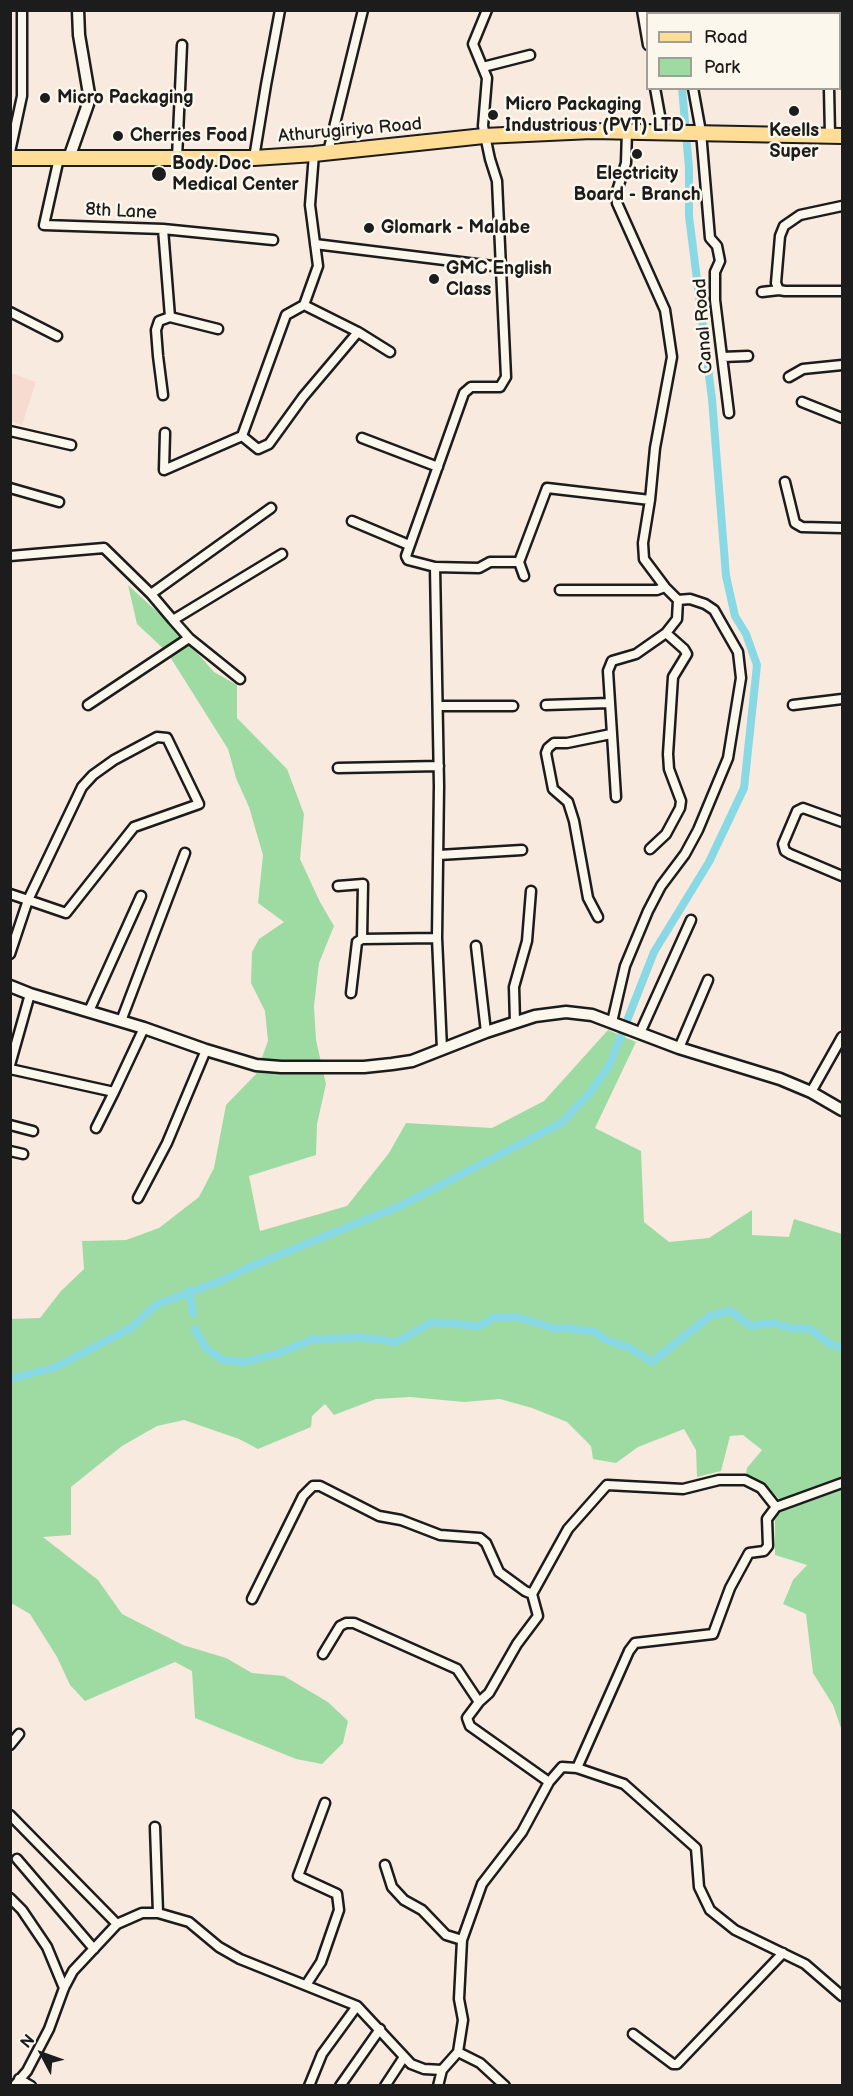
<!DOCTYPE html>
<style>
body{margin:0}
#map{position:relative;width:853px;height:2096px;overflow:hidden;background:#f9eadf;font-family:"Balsamiq Sans",sans-serif}
canvas{display:block}
.frame{position:absolute;inset:0;border:12px solid #1c1c1c;pointer-events:none}
.legend{position:absolute;left:646px;top:12px;width:195px;height:78px;box-sizing:border-box;background:#fbf7ec;border:2px solid #a29f99;margin:0;padding:8px 10px;list-style:none;font-size:18px;color:#1c1c1c}
.legend li{display:flex;align-items:center;gap:12px;height:30px}
.legend b{width:30px;border:2px solid #a29f99}
.north{position:absolute;left:12px;top:2024px;width:60px;height:60px;-webkit-text-stroke:4px #fbf7ec;paint-order:stroke;rotate:311deg;font-size:16px;font-weight:700;line-height:24px;text-align:center;color:#1c1c1c}
.north::after{content:'';display:block;margin:auto;width:21px;height:27px;background:#1c1c1c;clip-path:polygon(50% 0,100% 100%,50% 72%,0 100%)}
</style>
<div id="map">
<canvas width="853" height="2096"></canvas>
<div class="frame"></div>
<ul class="legend">
<li><b style="height:8px;background:#ffdd96"></b>Road</li>
<li><b style="height:16px;background:#9edba2"></b>Park</li>
</ul>
<div class="north">N</div>
</div>
<script>
const context = document.querySelector('canvas').getContext('2d');
context.lineJoin = 'round';
function fillPath(path, color) {
  context.fillStyle = color;
  context.fill(path, 'evenodd');
}
function toPath(rows) {
  const path = new Path2D();
  for (const r of rows) {
    path.moveTo(r[0], r[1]);
    for (let i = 2; i < r.length; i += 2) path.lineTo(r[i], r[i + 1]);
  }
  return path;
}
function stroke(path, color, width, dash) {
  context.strokeStyle = color;
  context.lineWidth = width;
  context.lineCap = dash ? 'butt' : 'round';
  context.setLineDash(dash || []);
  context.stroke(path);
}
function label(font, color, halo, rows, align = 'center') {
  context.font = font + ' "Balsamiq Sans",sans-serif';
  context.lineWidth = 5;
  context.setLineDash([]);
  context.textBaseline = 'middle';
  context.strokeStyle = halo;
  context.fillStyle = color;
  for (const [text, x, y, turn = 0] of rows) {
    context.save();
    context.translate(x, y);
    context.rotate((+turn || 0) * Math.PI / 180);
    context.textAlign = isNaN(turn) ? turn : align;
    if (halo) context.strokeText(text, 0, 0);
    context.fillText(text, 0, 0);
    context.restore();
  }
}
fillPath(toPath([
 [11,373,36,382,22,425,11,421]
]), '#f7dbd0');
fillPath(toPath([
 [128,585,177,630,214,672,237,685,237,718,287,769,304,814,300,859,320,902,334,926,319,963,314,1006,316,1040,326,1084,317,1124,316,1155,249,1176,260,1231,347,1206,389,1153,406,1123,492,1128,544,1101,608,1030,636,1042,595,1128,641,1151,644,1222,669,1242,709,1238,752,1210,752,1235,789,1237,794,1219,842,1234,842,1731,833,1705,813,1673,806,1614,783,1604,793,1580,807,1565,775,1555,775,1519,779,1499,765,1485,745,1480,747,1468,762,1450,743,1435,730,1436,721,1471,697,1477,696,1450,684,1429,638,1447,616,1463,593,1459,591,1446,567,1422,532,1408,500,1399,464,1402,410,1397,376,1399,334,1415,325,1404,312,1416,311,1427,258,1449,239,1439,184,1420,157,1426,122,1446,71,1487,71,1535,43,1537,98,1580,122,1614,183,1645,226,1658,252,1673,284,1676,328,1702,348,1721,343,1743,322,1764,296,1759,195,1718,192,1671,175,1662,85,1701,70,1685,57,1657,30,1614,11,1603,10,1319,40,1318,61,1291,84,1269,82,1241,126,1240,159,1228,199,1197,214,1168,226,1105,256,1074,268,1041,265,1011,251,983,252,952,259,939,284,922,258,903,263,855,249,807,236,778,228,749,167,652,137,624]
]), '#9edba2');
stroke(toPath([
 [666,10,667,14],
 [189,1291,193,1313],
 [195,1329,205,1347,222,1360,245,1362,279,1353,311,1340,359,1337,397,1342,432,1322,479,1326,495,1317,517,1317,557,1329,566,1328,595,1332,606,1340,630,1348,652,1362,710,1316,730,1311,751,1326,773,1323,790,1328,810,1329,830,1344,842,1348],
 [10,1379,56,1367,131,1328,156,1305,220,1281,252,1266,402,1205,561,1123,590,1093,610,1064,654,952,709,862,744,788,757,665,746,634,735,616,726,576,712,399,689,216,689,168,682,88]
]), '#89d9e5', 8);
const minor = toPath([
 [487,10,473,44,487,78,483,126,490,159,497,181,506,377,500,387,471,387,464,393,406,556,408,560,435,567,479,568,490,562,519,562,524,576],
 [642,10,648,45],
 [679,10,679,14],
 [823,10,823,14],
 [840,22,842,22],
 [483,67,530,55],
 [655,88,663,132],
 [693,88,701,132,710,238,717,246,720,261,715,272,715,300,729,413],
 [829,88,830,135],
 [10,152,22,96,22,10],
 [328,152,363,10],
 [59,158,44,225,163,229,170,317,159,321,156,330,158,356,163,395],
 [177,158,182,45],
 [254,158,266,85,280,10],
 [842,206,800,215,784,226,780,236,776,283,779,290,785,291,842,291],
 [163,229,273,240],
 [315,244,501,267],
 [762,292,779,290],
 [304,305,318,266,310,205,314,154],
 [10,312,57,336],
 [170,317,218,329],
 [722,357,748,356],
 [789,377,803,369,842,365],
 [802,402,842,418],
 [10,431,71,445],
 [165,433,164,470,242,436,286,315,304,305,358,332,390,352],
 [242,436,258,449,269,444,303,397,358,332],
 [362,438,438,467],
 [785,482,795,523,802,527,842,528],
 [10,488,59,502],
 [352,521,409,545],
 [10,556,104,548,151,594,173,620,282,554],
 [519,562,547,488,650,500],
 [435,567,439,786,437,938,442,1049],
 [560,590,657,590,665,587],
 [151,594,271,508],
 [173,620,189,638,240,679],
 [88,705,189,638],
 [546,705,609,703],
 [793,705,842,699],
 [438,706,513,706],
 [338,768,439,766],
 [616,797,608,671,612,661,636,654,666,633,677,619,678,600],
 [842,822,803,808,797,811,783,844,785,851,790,854,842,876],
 [650,849,666,834,680,808,681,801,669,769,668,754,673,677,687,654,684,649,666,633],
 [439,855,522,850],
 [338,886,363,884,362,939],
 [10,894,28,900,66,913,134,827,199,804,167,738,157,737,114,760,93,775,82,787,28,900,10,954],
 [598,917,588,898,574,821,568,802,553,789,546,753,548,748,554,743,567,743,611,734],
 [476,946,486,1032],
 [351,993,357,942,362,939,437,938],
 [89,1011,141,896],
 [121,1021,185,853],
 [515,1022,514,987,527,941,531,891],
 [612,1022,625,966,648,911,661,886,685,854,698,830,728,758,741,678,738,652,714,610,705,604,690,599,678,600,665,587,644,559,643,543,650,500,655,448,672,357,665,310,617,203,616,194,626,163,627,131],
 [640,1033,691,920],
 [679,1048,708,980],
 [10,1065,30,994],
 [10,1069,114,1092,144,1028],
 [811,1092,842,1037],
 [10,1125,33,1131],
 [96,1128,114,1092],
 [10,1151,23,1154],
 [138,1198,167,1143,206,1050],
 [252,1599,303,1496,313,1486,320,1486,379,1516,401,1520,440,1535,480,1538,486,1543,499,1572,525,1591,532,1594],
 [323,1654,340,1626,346,1623,354,1623,457,1669,479,1702,489,1693,517,1644,538,1616,532,1594,568,1529,607,1485,683,1489,719,1480,745,1480,761,1488,776,1507,842,1483],
 [479,1702,467,1718,470,1726,549,1782],
 [10,1745,19,1734],
 [577,1768,629,1651,635,1643,713,1634,730,1588,749,1553,764,1551,768,1546,767,1519,776,1507],
 [10,1815,117,1924],
 [155,1827,158,1913],
 [17,1859,94,1949],
 [385,1865,392,1887,404,1900,422,1910,446,1935,462,1940],
 [10,1898,22,1910,47,1947,64,1988],
 [306,1985,321,1962,339,1910,337,1894,298,1876,325,1803],
 [633,2034,673,2064,677,2064,783,1953],
 [458,2052,480,2063,505,2086],
 [19,2079,31,2086],
 [14,2086,27,2071,49,2029,64,1988,73,1971,117,1924,142,1913,158,1913,189,1922,219,1947,240,1959,357,2006,411,2064,424,2069,442,2070,458,2052,463,2020,459,1999,462,1940,482,1884,522,1832,549,1782,562,1767,577,1768,624,1784,696,1848,699,1887,710,1910,735,1930,805,1964,842,1996],
 [309,2086,322,2054,357,2006],
 [340,2086,380,2029],
 [385,2086,404,2057],
 [438,2086,442,2070]
]);
const tertiary = toPath([
 [69,158,88,104,89,94,79,35,78,10],
 [10,986,30,994,144,1028,206,1050,256,1065,281,1067,364,1067,392,1064,412,1061,486,1032,535,1016,566,1012,592,1015,679,1048,780,1079,811,1092,842,1110]
]);
const primary = toPath([
 [10,158,254,158,314,154,484,136,592,131,842,136]
]);
stroke(minor, '#1c1c1c', 13);
stroke(tertiary, '#1c1c1c', 15);
stroke(primary, '#1c1c1c', 18);
stroke(minor, '#fbf7ec', 8);
stroke(tertiary, '#fbf7ec', 10);
stroke(primary, '#ffdd96', 14);
for (const [x, y, r, color] of [
 [45,98,6,"#1c1c1c"],
 [794,111,6,"#1c1c1c"],
 [493,115,6,"#1c1c1c"],
 [118,136,6,"#1c1c1c"],
 [637,154,6,"#1c1c1c"],
 [159,174,8,"#1c1c1c"],
 [369,228,6,"#1c1c1c"],
 [434,279,6,"#1c1c1c"]
]) {
  const dot = new Path2D();
  dot.arc(x, y, r, 0, 2 * Math.PI);
  context.fillStyle = color;
  context.fill(dot);
  stroke(dot, '#fbf7ec', 2);
}
label('bold 18px', '#1c1c1c', '#fbf7ec', [
 ["Micro Packaging",57,98],
 ["Micro Packaging",505,105],
 ["Industrious (PVT) LTD",505,126],
 ["Keells",794,131,"center"],
 ["Super",794,152,"center"],
 ["Cherries Food",130,136],
 ["Body Doc",172,164],
 ["Medical Center",172,185],
 ["Electricity",637,174,"center"],
 ["Board - Branch",637,195,"center"],
 ["Glomark - Malabe",381,228],
 ["GMC English",446,269],
 ["Class",446,290]
], 'left');
label('18px', '#1c1c1c', '#fbf7ec', [
 ["Athurugiriya Road",350,131,-5],
 ["8th Lane",121,212,3],
 ["Canal Road",704,326,-94]
]);
</script>
